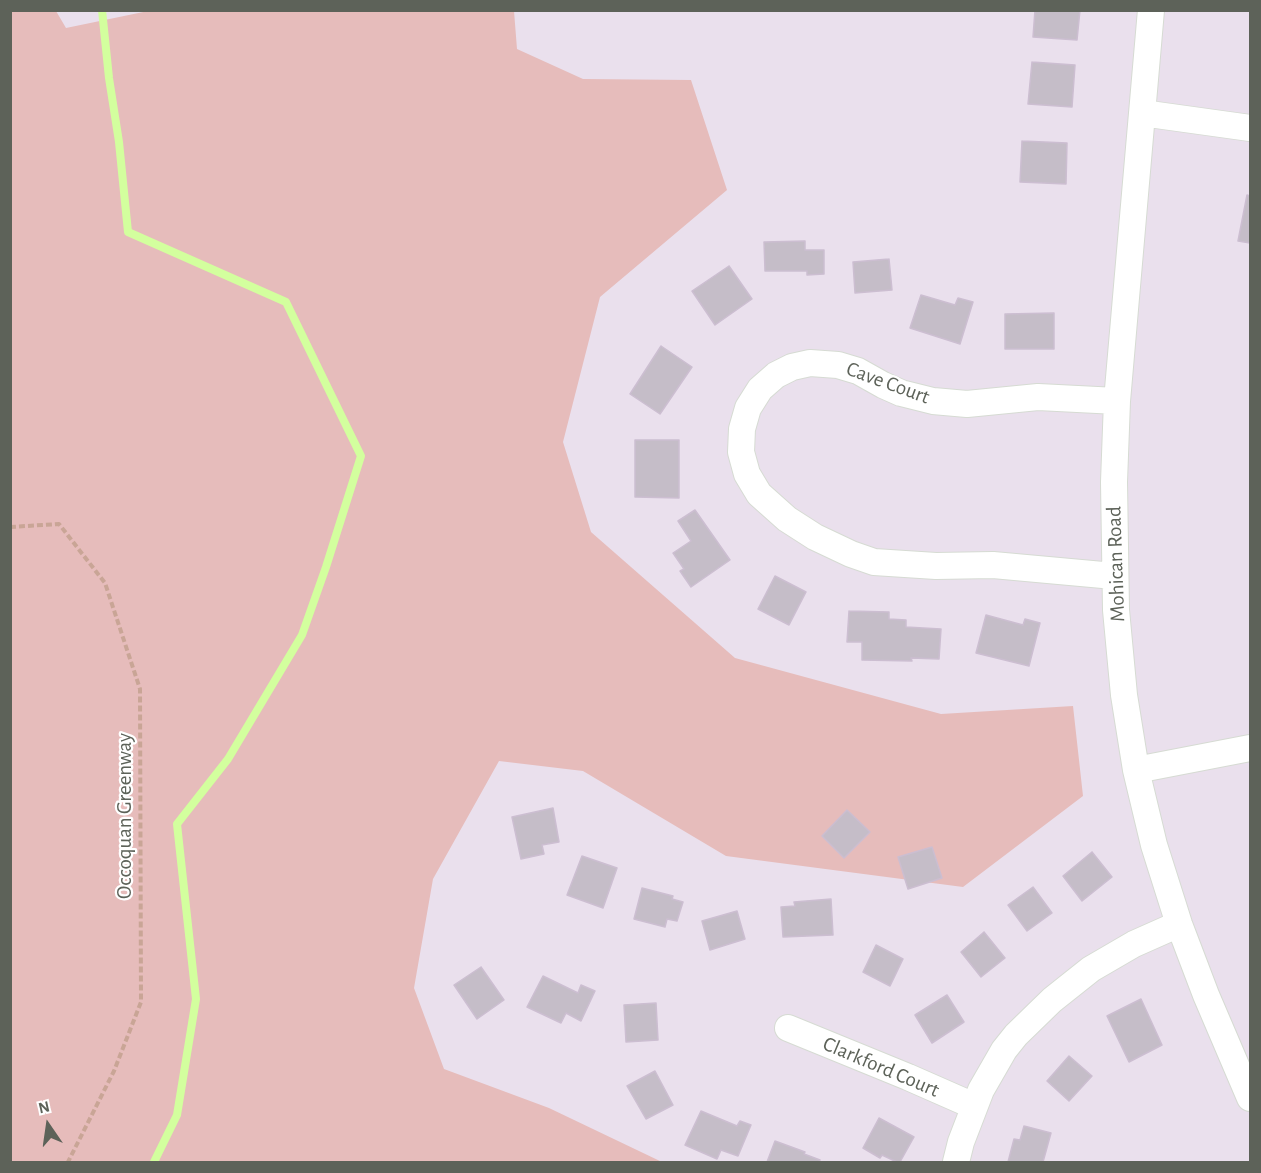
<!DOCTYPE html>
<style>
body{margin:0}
#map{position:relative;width:1261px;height:1173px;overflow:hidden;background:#eae0ed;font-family:"Alegreya Sans",sans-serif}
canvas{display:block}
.frame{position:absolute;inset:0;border:12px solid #5d6259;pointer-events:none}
.north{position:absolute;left:18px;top:1095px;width:60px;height:60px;-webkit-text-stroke:4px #fff;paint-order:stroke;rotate:347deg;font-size:16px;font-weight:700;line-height:24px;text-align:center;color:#5d6259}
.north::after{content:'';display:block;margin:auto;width:21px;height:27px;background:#5d6259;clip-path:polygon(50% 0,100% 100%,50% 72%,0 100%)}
</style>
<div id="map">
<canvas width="1261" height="1173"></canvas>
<div class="frame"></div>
<div class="north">N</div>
</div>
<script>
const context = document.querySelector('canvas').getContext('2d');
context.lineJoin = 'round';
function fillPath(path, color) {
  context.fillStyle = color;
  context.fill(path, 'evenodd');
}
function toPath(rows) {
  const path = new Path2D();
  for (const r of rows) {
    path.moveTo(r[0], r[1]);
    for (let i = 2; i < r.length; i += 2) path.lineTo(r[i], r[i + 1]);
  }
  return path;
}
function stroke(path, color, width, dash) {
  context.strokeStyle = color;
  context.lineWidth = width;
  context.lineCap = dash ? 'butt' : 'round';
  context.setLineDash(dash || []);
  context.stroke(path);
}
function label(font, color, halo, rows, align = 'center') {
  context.font = font + ' "Alegreya Sans",sans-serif';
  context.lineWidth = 4.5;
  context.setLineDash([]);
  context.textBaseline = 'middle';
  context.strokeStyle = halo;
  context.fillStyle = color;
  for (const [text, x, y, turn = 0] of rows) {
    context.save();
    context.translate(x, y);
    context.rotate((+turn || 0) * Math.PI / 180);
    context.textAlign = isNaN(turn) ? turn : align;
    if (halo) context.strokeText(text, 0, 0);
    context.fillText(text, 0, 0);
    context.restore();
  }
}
fillPath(toPath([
 [153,10,514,11,517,49,583,79,691,80,727,190,600,297,563,442,591,532,735,658,941,714,1073,706,1083,796,963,887,726,856,583,771,499,761,433,879,414,988,444,1069,549,1108,662,1162,11,1162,10,11,56,11,66,28]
]), '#e6bcbb');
stroke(toPath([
 [102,10,109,78,119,142,128,232,286,302,361,456,326,567,302,635,228,759,177,824,196,999,177,1115,154,1162]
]), '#d3ff9e', 8);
const building = toPath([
 [1035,10,1080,10,1077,40,1033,37,1035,10],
 [1032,62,1075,65,1072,107,1028,104,1032,62],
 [1022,141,1067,143,1066,184,1020,182,1022,141],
 [1247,195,1250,196,1250,243,1238,241,1247,195],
 [805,241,805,250,824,250,824,274,807,275,807,271,765,271,764,242,805,241],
 [889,259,892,290,855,293,853,262,889,259],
 [729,266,752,299,715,325,692,291,729,266],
 [921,295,955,305,958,298,973,302,960,344,910,328,921,295],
 [1054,313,1054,349,1005,349,1005,314,1054,313],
 [661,346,692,367,660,414,630,394,661,346],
 [635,440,679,440,679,498,635,497,635,440],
 [695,510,730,560,691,587,680,571,684,569,673,553,691,541,678,521,695,510],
 [775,576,806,592,789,625,758,609,775,576],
 [849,611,889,612,889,619,906,620,906,627,941,629,939,659,911,658,912,661,862,660,862,642,847,642,849,611],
 [986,615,1023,625,1025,619,1040,623,1029,666,976,653,986,615],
 [553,808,559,842,542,845,544,854,521,859,512,817,553,808],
 [847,810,870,832,844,858,822,836,847,810],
 [932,847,942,878,908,889,898,857,932,847],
 [1092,852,1112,877,1082,901,1063,876,1092,852],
 [582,856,617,868,603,908,567,895,582,856],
 [1033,887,1052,913,1027,931,1008,905,1033,887],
 [642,888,673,896,672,899,683,902,677,921,667,919,665,927,634,919,642,888],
 [831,899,833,935,783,937,781,907,795,906,794,902,831,899],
 [737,911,745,939,710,950,702,921,737,911],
 [984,932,1005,958,981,977,961,952,984,932],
 [876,945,903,959,890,986,863,972,876,945],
 [481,967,504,1000,477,1019,454,985,481,967],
 [543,976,578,993,581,985,595,991,581,1021,566,1013,561,1023,527,1007,543,976],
 [947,995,964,1022,932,1043,915,1015,947,995],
 [1141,999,1162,1045,1129,1062,1107,1016,1141,999],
 [656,1003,658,1040,626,1042,624,1005,656,1003],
 [1069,1056,1092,1076,1069,1101,1047,1081,1069,1056],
 [655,1071,673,1105,646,1119,627,1086,655,1071],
 [701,1111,737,1126,740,1121,751,1125,738,1156,721,1150,717,1159,685,1145,701,1111],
 [879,1118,914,1137,900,1162,897,1162,882,1155,880,1158,863,1148,879,1118],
 [1024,1126,1051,1133,1043,1162,1008,1162,1014,1139,1020,1140,1024,1126],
 [775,1141,805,1152,804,1154,820,1160,819,1162,767,1162,775,1141]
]);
fillPath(building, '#c5bdc8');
stroke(building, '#ccbed1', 1.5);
const minor = toPath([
 [1151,10,1117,401,1114,482,1116,610,1124,695,1136,770,1154,845,1179,924,1206,995,1250,1098],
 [1142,113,1250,128],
 [1114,576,993,565,936,566,874,562,851,554,815,537,787,519,759,494,747,474,741,452,742,429,748,408,760,389,776,375,792,367,810,363,838,365,858,371,883,385,901,393,933,401,967,404,1038,397,1117,401],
 [1136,770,1250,748],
 [788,1028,908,1077,974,1106],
 [956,1162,961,1142,981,1090,1004,1050,1016,1035,1052,1000,1091,969,1134,944,1179,924]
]);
stroke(minor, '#d6dbd3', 28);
stroke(toPath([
 [10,527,59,524,105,583,140,689,141,1002,114,1071,68,1162]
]), '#c9a596', 4, [6, 3]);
stroke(minor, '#fff', 26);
label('21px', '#5d6259', '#fff', [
 ["Cave Court",888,383,20],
 ["Mohican Road",1116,564,-92],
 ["Occoquan Greenway",125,816,-90],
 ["Clarkford Court",881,1067,23]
]);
</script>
